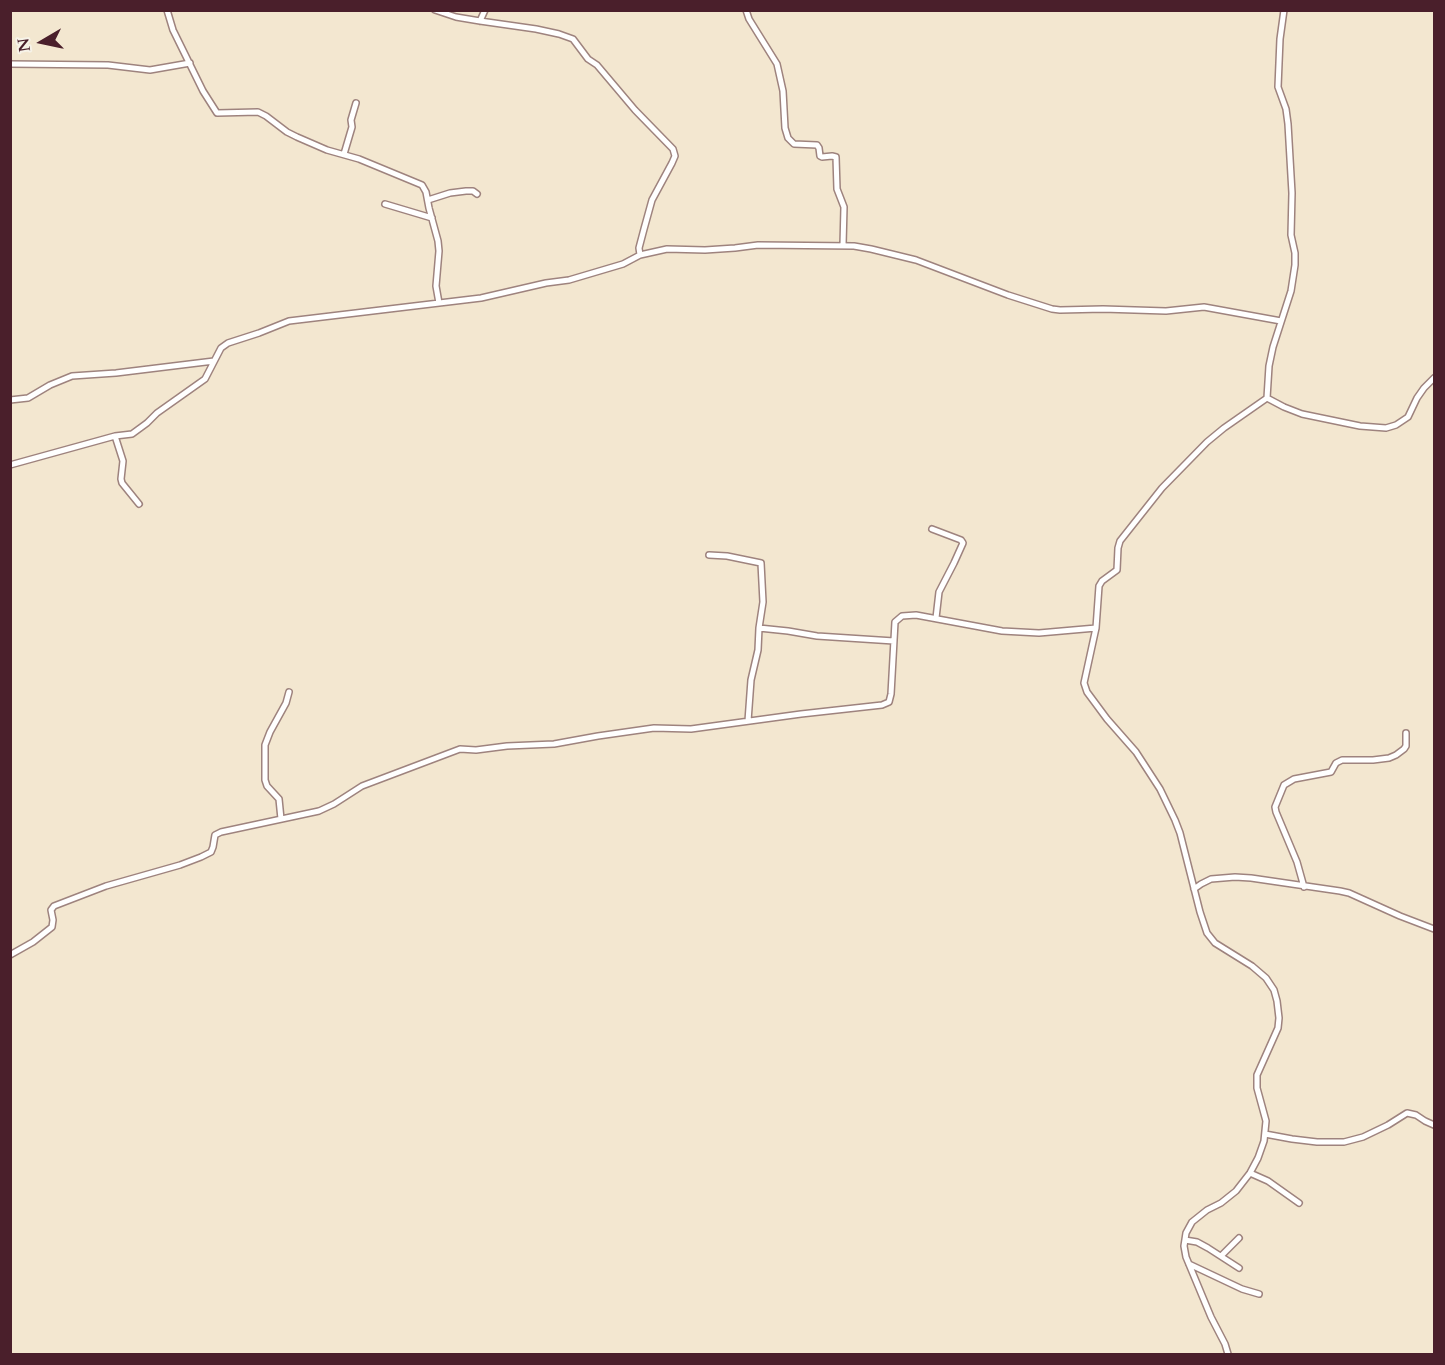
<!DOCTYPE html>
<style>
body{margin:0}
#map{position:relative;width:1445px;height:1365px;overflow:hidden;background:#f3e7d0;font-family:Cardo,serif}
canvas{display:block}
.frame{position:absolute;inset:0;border:12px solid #4a1f2b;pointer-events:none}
.north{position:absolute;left:12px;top:12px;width:60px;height:60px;-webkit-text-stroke:4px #f7f3e8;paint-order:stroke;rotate:261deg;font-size:16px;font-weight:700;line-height:24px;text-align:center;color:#4a1f2b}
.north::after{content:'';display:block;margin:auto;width:21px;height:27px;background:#4a1f2b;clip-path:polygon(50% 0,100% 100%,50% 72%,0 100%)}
</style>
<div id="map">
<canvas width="1445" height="1365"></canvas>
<div class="frame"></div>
<div class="north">N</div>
</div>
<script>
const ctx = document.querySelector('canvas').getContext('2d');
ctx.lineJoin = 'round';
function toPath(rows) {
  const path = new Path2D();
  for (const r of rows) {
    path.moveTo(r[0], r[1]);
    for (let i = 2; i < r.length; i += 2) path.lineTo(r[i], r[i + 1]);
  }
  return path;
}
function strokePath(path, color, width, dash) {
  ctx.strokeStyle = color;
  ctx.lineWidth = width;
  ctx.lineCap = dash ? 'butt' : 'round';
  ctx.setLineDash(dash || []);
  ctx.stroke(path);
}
const minor = toPath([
 [167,10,173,30,203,91,217,113,258,112,266,116,287,132,297,137,327,150,359,159,422,185,426,192,429,208,438,241,439,251,436,286,439,303],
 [435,10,456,17,480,21,536,29,559,34,573,39,588,59,597,65,635,110,673,149,675,156,672,163,652,200,644,229,639,248,640,255],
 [746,10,749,19,777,64,783,91,785,128,788,138,794,144,817,145,819,148,820,156,822,157,832,156,836,157,837,189,844,207,843,245],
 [480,21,485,10],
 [10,64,108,65,150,70,190,63],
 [344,154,352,127,351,120,356,103],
 [428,200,450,193,466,191,473,191,477,194],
 [385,204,432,218],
 [1267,398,1284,407,1302,414,1360,426,1386,428,1396,425,1408,417,1417,398,1424,388,1434,378],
 [10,400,28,398,50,385,72,376,116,373,214,361],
 [115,436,123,461,121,479,122,483,139,504],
 [10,465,115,436,132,434,147,423,157,413,205,379,221,348,228,343,259,333,289,321,481,298,546,283,569,280,623,264,640,255,667,249,705,250,735,248,758,245,854,246,871,249,916,260,1008,295,1052,309,1060,310,1103,309,1166,311,1204,307,1281,321],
 [932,529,961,540,963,543,954,563,939,592,936,618],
 [709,555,727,556,761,563,763,602,759,628,788,631,817,636,894,641],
 [748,721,751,680,758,650,759,628],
 [281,819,279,799,267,786,265,780,265,745,270,732,286,703,289,692],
 [1304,887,1297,862,1276,812,1275,807,1284,785,1294,779,1331,772,1336,763,1342,760,1373,760,1389,758,1396,755,1404,749,1406,746,1406,733],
 [1194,889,1201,884,1211,879,1235,877,1251,878,1340,891,1349,893,1400,916,1434,929],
 [10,955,33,942,52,927,53,920,51,910,54,906,106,886,180,865,201,857,211,852,213,847,215,835,221,832,319,811,334,804,362,786,460,749,476,750,507,746,554,744,598,736,654,728,691,729,801,714,882,705,889,702,891,694,895,622,902,616,916,615,1002,631,1039,633,1096,628],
 [1265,1134,1292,1139,1317,1142,1344,1142,1363,1137,1388,1125,1407,1113,1416,1115,1425,1121,1434,1125],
 [1250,1173,1268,1181,1299,1203],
 [1185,1240,1197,1242,1208,1248,1239,1268],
 [1221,1256,1239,1238],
 [1189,1264,1242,1289,1259,1294],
 [1228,1354,1225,1344,1211,1317,1186,1257,1184,1246,1186,1233,1192,1222,1207,1210,1221,1203,1236,1191,1250,1173,1258,1158,1264,1141,1266,1121,1257,1088,1257,1075,1278,1028,1279,1018,1277,1001,1274,990,1266,978,1252,966,1215,943,1207,933,1200,912,1180,833,1175,820,1160,789,1136,752,1107,719,1087,692,1084,683,1096,628,1099,586,1102,581,1117,570,1118,548,1120,541,1162,488,1207,442,1224,428,1267,398,1269,366,1273,347,1291,291,1295,265,1295,253,1291,235,1292,193,1288,124,1286,109,1278,87,1280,39,1284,10]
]);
strokePath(minor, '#9e837e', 8);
strokePath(minor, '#fff', 5);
</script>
